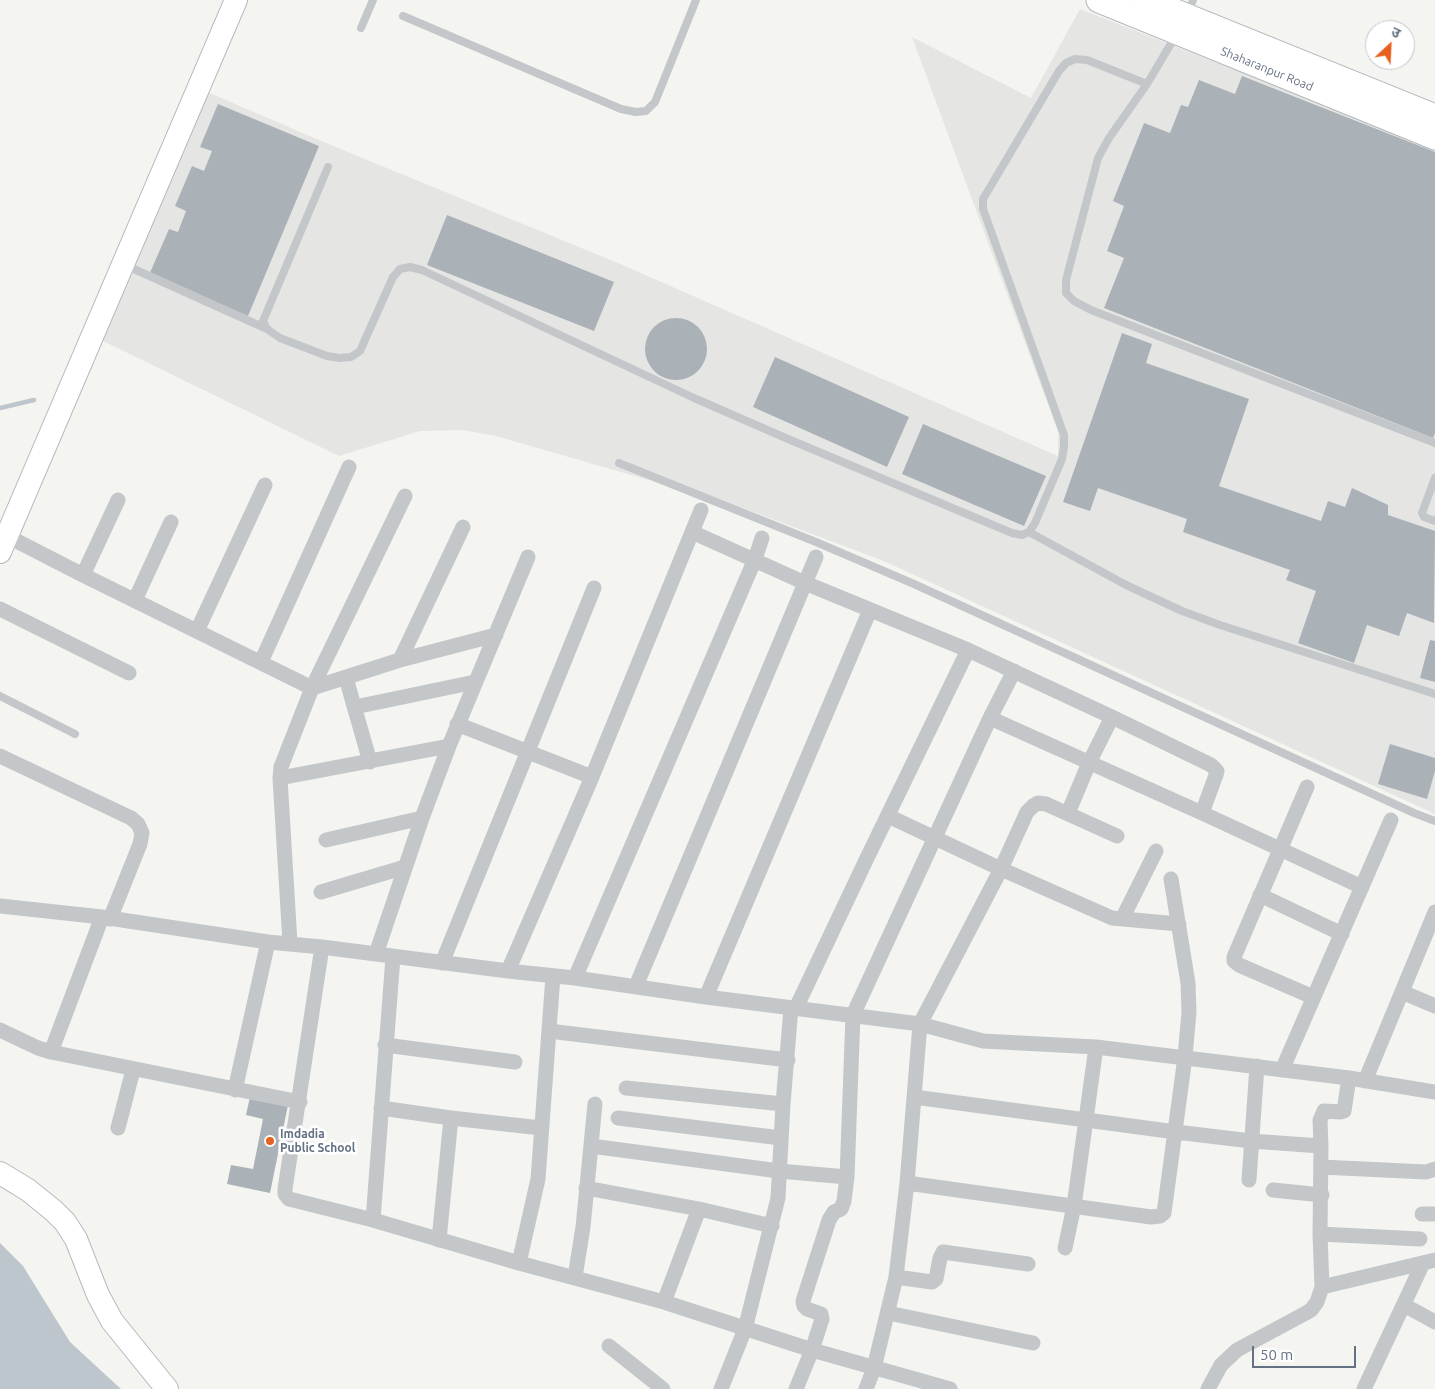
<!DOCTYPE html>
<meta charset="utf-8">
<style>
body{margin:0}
#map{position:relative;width:1435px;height:1389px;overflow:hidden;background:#f4f5f0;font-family:Ubuntu,"Noto Sans Devanagari",sans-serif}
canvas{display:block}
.north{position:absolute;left:1365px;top:20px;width:50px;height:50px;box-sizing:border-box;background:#fff;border:1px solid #c1c6cd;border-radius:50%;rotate:25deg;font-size:14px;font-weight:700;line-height:20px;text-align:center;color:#637182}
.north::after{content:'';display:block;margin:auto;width:18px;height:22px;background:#e6611f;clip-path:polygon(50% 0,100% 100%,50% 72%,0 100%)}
.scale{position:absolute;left:1252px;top:1346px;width:104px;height:22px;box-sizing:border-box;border:2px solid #637182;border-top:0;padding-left:6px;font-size:15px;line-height:18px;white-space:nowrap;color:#637182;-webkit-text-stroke:4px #fff;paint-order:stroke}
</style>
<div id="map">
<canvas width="1435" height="1389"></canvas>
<div class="north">उ</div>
<div class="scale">50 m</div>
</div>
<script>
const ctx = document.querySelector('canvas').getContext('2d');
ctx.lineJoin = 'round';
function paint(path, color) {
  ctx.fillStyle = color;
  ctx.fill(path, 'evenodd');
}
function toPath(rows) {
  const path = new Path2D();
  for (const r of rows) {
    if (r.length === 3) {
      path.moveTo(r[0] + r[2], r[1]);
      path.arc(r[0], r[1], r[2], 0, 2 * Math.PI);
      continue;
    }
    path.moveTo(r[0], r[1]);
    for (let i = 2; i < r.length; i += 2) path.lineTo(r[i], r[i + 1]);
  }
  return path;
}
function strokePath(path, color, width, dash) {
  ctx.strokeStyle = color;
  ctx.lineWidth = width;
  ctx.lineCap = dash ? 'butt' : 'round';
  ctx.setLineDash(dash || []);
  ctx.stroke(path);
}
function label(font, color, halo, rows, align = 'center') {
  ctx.font = font + ' Ubuntu,sans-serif';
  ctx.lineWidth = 5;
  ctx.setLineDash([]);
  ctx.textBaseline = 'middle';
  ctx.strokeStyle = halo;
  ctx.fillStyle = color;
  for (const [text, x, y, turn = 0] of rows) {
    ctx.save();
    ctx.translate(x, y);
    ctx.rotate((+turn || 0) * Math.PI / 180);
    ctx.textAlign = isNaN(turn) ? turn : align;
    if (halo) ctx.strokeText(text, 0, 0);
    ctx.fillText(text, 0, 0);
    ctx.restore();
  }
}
paint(toPath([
 [1080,9,1435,148,1435,814,886,562,703,493,645,479,496,436,462,430,420,431,339,456,101,340,205,91,326,143,618,263,1058,456,1058,432,912,37,1031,98]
]), '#e5e6e4');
paint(toPath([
 [0,1243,23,1266,70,1342,121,1389,0,1389]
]), '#bdc6cc');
strokePath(toPath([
 [0,408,34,400]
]), '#bdc6cc', 4.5);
paint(toPath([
 [1242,76,1435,152,1435,433,1433,438,1104,308,1124,258,1107,251,1124,206,1113,201,1144,123,1170,133,1181,105,1188,107,1199,80,1235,94],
 [218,104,319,146,248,316,149,275,169,229,178,232,186,211,175,206,192,166,204,171,212,151,200,147],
 [447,215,614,282,594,331,427,265],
 [676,349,31],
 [1122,333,1152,344,1146,363,1249,399,1219,486,1321,521,1328,501,1345,507,1352,488,1388,505,1388,515,1435,531,1434,623,1407,613,1399,636,1367,625,1354,663,1298,643,1316,591,1286,580,1290,570,1183,532,1187,519,1098,488,1090,511,1063,502],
 [775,357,909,417,887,467,753,407],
 [923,424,1046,476,1024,526,902,474],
 [1430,640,1435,641,1435,682,1420,678],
 [1390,744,1435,758,1435,771,1427,799,1378,784],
 [250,1097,288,1105,270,1193,227,1184,231,1165,253,1169,263,1119,246,1115]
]), '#aab1b7');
const secondary = toPath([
 [0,552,236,0],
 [0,1173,28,1190,54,1211,65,1222,76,1239,98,1295,112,1321,167,1389]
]);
const primary = toPath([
 [1099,0,1435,137],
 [1146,0,1435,117]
]);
strokePath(secondary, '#b6babe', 24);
strokePath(primary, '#b4b8bc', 27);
strokePath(toPath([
 [1188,14,1193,0],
 [403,16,621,109,636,112,646,111,655,102,696,0],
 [361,28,373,0],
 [1147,84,1109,138,1098,158,1066,280,1066,293,1074,301,1091,310,1435,443],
 [328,167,263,321,267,329,280,338,327,356,340,358,351,357,360,351,393,277,400,269,410,267,422,270,694,398,788,439,1012,533,1022,535,1029,532,1035,523,1062,459,1064,447,1064,435,983,209,983,199,1059,71,1066,63,1075,59,1087,60,1147,84,1176,35],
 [125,265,267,329],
 [619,463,816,542,914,584,1414,813,1435,821],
 [1435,478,1422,513,1424,517,1435,521],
 [1029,532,1126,585,1182,611,1220,625,1435,694],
 [0,696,75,734]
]), '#c4c7ca', 8);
strokePath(toPath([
 [692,532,805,583,968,650,1112,717,1211,765,1217,771,1216,775,1202,813],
 [7,536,83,575,312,688,400,660,496,635],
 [83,575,118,500],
 [135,600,171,522],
 [0,609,129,673],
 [197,631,265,485],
 [400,660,463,527],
 [261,662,349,467],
 [346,678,370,762],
 [355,707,475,682],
 [990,718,1202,813,1362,887],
 [457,724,592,777],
 [0,756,131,818,138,824,142,833,140,844,110,919],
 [280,778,449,746],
 [1307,787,1234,957,1234,961,1239,965,1313,997],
 [1068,813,1089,763,1112,717],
 [888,816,1001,869,1112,918,1179,924],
 [326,840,422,818],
 [321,892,405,867],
 [1260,895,1342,934],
 [0,906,102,917,268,942,322,947,508,971,575,978,706,997,920,1024,983,1041,1096,1047,1349,1078,1435,1092],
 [1122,919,1156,851],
 [290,943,280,778,281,767,312,688,405,496],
 [322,947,285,1189,285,1194,289,1199,373,1220,519,1263,664,1302,812,1350,950,1389],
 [376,954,422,818,449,746,528,557],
 [442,963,594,588],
 [508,971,592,777,701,510],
 [575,978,755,559,762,538],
 [636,986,816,557],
 [1402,992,1435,1006],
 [706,997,870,610],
 [796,1008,867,858,968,650],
 [0,1030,38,1048,51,1052,300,1102],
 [549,1031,788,1060],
 [385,1045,515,1062],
 [51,1052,102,917],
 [1282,1070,1391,820],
 [1365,1081,1435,912],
 [626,1088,783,1104],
 [235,1090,268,942],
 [914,1097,1176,1132,1251,1141,1321,1146],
 [381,1108,451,1118,541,1128],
 [618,1118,781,1138],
 [118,1128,133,1070],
 [591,1146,779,1171,847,1177],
 [1321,1167,1426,1172,1435,1169],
 [1249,1180,1257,1066],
 [907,1183,1151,1217,1160,1216,1164,1213,1185,1057,1189,1012,1188,983,1171,879],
 [586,1188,699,1209,772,1226],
 [1273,1190,1322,1195],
 [1422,1214,1435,1214],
 [373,1220,393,957],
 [1320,1234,1420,1239],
 [439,1240,451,1118],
 [1065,1248,1074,1206,1096,1047],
 [519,1263,538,1179,553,976],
 [575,1277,583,1227,595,1104],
 [896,1277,932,1282,936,1279,940,1258,943,1252,1028,1264],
 [1322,1287,1435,1260],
 [664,1302,699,1209],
 [1404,1305,1435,1322],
 [888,1313,1033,1343],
 [609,1346,663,1389],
 [721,1389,745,1329,778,1198,783,1104,791,1008],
 [796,1389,812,1350,822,1319,821,1314,807,1309,804,1306,803,1301,829,1220,834,1212,841,1209,844,1201,847,1177,853,1015,990,718,1014,671],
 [866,1389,874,1368,896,1277,907,1183,920,1024,1001,869,1027,812,1033,806,1038,803,1046,804,1117,836],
 [1208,1389,1221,1365,1237,1350,1306,1313,1311,1310,1317,1302,1322,1287,1320,1234,1321,1146,1320,1120,1324,1111,1341,1112,1344,1111,1349,1078],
 [1364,1389,1423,1263]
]), '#c4c7ca', 15);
strokePath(secondary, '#fff', 22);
strokePath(primary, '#fff', 25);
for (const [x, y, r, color] of [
 [270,1141,5,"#e6611f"]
]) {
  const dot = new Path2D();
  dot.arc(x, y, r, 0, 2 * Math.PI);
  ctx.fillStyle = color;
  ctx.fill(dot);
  strokePath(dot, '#fff', 2);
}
label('12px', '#637182', '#fff', [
 ["Shaharanpur Road",1267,69,22]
]);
label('bold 12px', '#637182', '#fff', [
 ["Imdadia",280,1134],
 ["Public School",280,1148]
], 'left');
</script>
